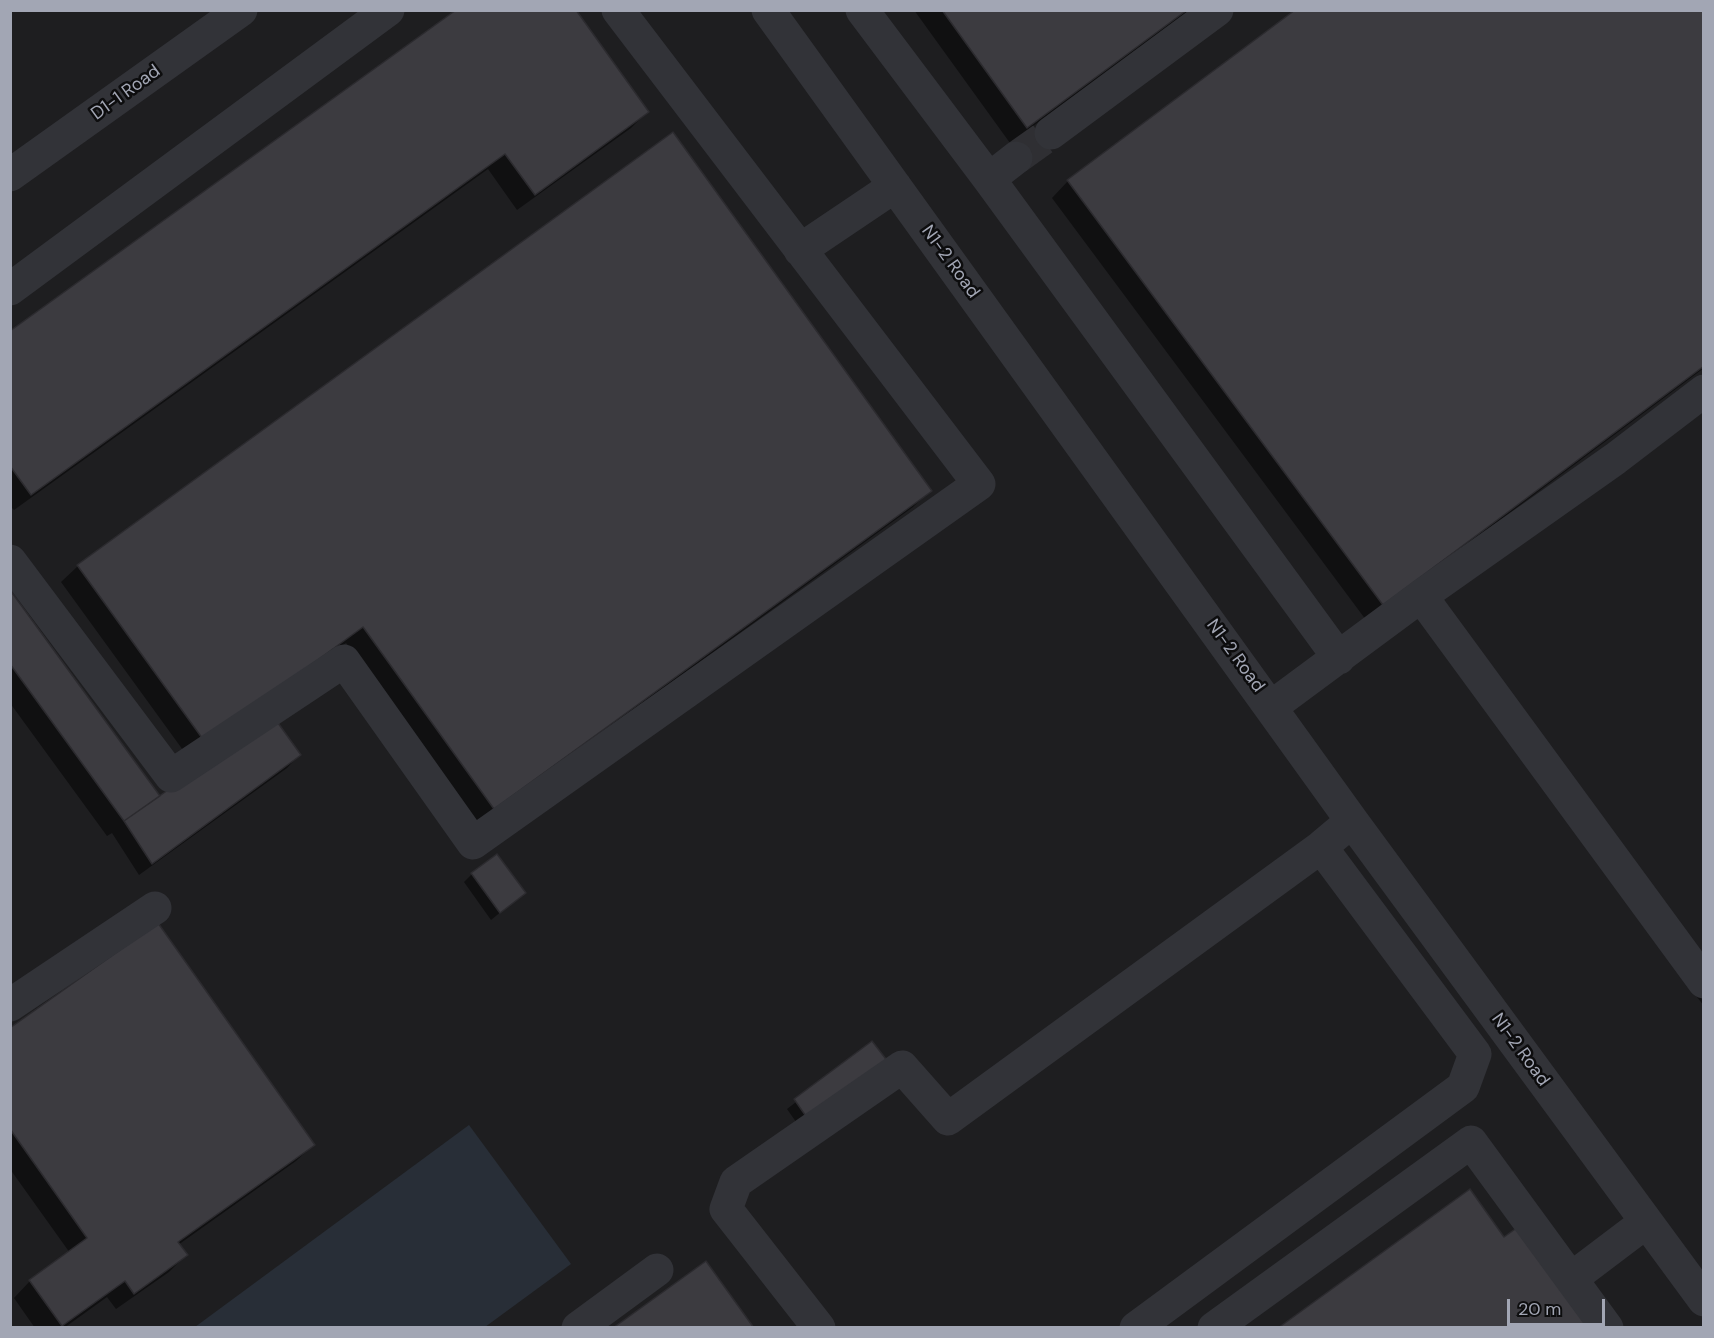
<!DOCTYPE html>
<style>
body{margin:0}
#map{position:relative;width:1714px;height:1338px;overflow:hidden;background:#121113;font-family:"DM Sans",sans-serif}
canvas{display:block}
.frame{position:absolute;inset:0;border:12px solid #a2a6b4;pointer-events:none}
.scale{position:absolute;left:1507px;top:1299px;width:98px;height:27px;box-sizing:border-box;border:3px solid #a2a6b4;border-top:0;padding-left:8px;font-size:18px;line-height:21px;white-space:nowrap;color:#a2a6b4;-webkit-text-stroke:4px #0d0d0e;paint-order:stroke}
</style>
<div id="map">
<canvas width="1714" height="1338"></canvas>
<div class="frame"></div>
<div class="scale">20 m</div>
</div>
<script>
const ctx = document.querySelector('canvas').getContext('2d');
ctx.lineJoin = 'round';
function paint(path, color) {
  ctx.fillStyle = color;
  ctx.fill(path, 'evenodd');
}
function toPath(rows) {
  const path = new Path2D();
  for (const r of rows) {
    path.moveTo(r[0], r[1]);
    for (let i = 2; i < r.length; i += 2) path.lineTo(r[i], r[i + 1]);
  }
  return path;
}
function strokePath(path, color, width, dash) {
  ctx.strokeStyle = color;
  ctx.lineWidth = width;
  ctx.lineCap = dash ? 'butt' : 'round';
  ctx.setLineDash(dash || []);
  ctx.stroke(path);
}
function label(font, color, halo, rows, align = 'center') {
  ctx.font = font + ' "DM Sans",sans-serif';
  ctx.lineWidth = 5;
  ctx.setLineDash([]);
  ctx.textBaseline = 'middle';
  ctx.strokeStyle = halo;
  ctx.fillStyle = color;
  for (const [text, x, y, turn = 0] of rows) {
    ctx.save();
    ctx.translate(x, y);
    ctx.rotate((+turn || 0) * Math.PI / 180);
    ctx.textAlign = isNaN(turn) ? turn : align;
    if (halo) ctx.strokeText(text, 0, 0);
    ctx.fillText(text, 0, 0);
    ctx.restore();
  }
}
paint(toPath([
 [11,11,1703,11,1703,1327,11,1327]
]), '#1e1e20');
paint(toPath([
 [469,1125,571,1264,485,1327,195,1327]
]), '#282e37');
paint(toPath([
 [458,10,647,112,631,128,517,210,488,169,14,510,10,506,10,333],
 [914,10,1191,10,1010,143],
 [1704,10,1704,368,1366,620,1052,198,1068,181],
 [930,490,913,507,477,824,346,643,188,757,61,582,78,566],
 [10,593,151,802,299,755,287,768,139,875,112,833,107,836,10,703],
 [472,874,524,893,491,920,464,882],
 [1704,967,1704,1006,1687,984],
 [10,1030,313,1145,296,1161,178,1245,186,1255,169,1272,116,1309,107,1297,64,1328,35,1328,14,1298,30,1281,70,1253,10,1169],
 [872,1043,801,1129,787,1109]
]), '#0007');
const building = toPath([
 [456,10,576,10,649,112,535,195,505,154,31,495,10,466,10,331,456,10],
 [942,10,1187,10,1027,128,942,10],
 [1295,10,1704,10,1704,366,1383,605,1067,180,1295,10],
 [673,132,932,491,494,809,363,627,205,742,77,565,673,132],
 [10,590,160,796,124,821,10,664,10,590],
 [273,716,301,755,152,864,124,821,273,716],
 [497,854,526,893,500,913,471,873,497,854],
 [158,923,315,1145,178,1242,188,1255,134,1294,125,1281,62,1326,29,1280,87,1238,10,1129,10,1028,158,923],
 [872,1041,889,1063,810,1122,794,1099,872,1041],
 [1470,1189,1504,1237,1535,1215,1615,1328,1278,1328,1470,1189],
 [706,1261,754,1328,613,1328,706,1261]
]);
paint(building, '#3c3b40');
strokePath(building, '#2c2b2f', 1.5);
strokePath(toPath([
 [1016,158,1051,133]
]), '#2f2f33', 33, [33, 16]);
strokePath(toPath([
 [768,10,1352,821,1704,1300],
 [862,10,989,179,1339,658],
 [1051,133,1217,10],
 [10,175,241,10],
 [989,179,1016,158],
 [800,250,895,186],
 [10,289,388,10],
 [10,561,171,776,344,661,473,843,979,484,618,10],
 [1421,596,1704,982],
 [1271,707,1421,596,1615,459,1704,391],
 [10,1005,155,908],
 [1572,1278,1646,1222],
 [578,1328,657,1270],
 [819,1328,726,1209,736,1182,902,1067,948,1119,1321,847,1352,821],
 [1136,1328,1463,1087,1475,1054,1321,847],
 [1214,1328,1471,1142,1607,1328]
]), '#323338', 33);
label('18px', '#a2a6b4', '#0d0d0e', [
 ["D1-1 Road",126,93,-36],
 ["N1-2 Road",950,262,54],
 ["N1-2 Road",1235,656,54],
 ["N1-2 Road",1520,1050,54]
]);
</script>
